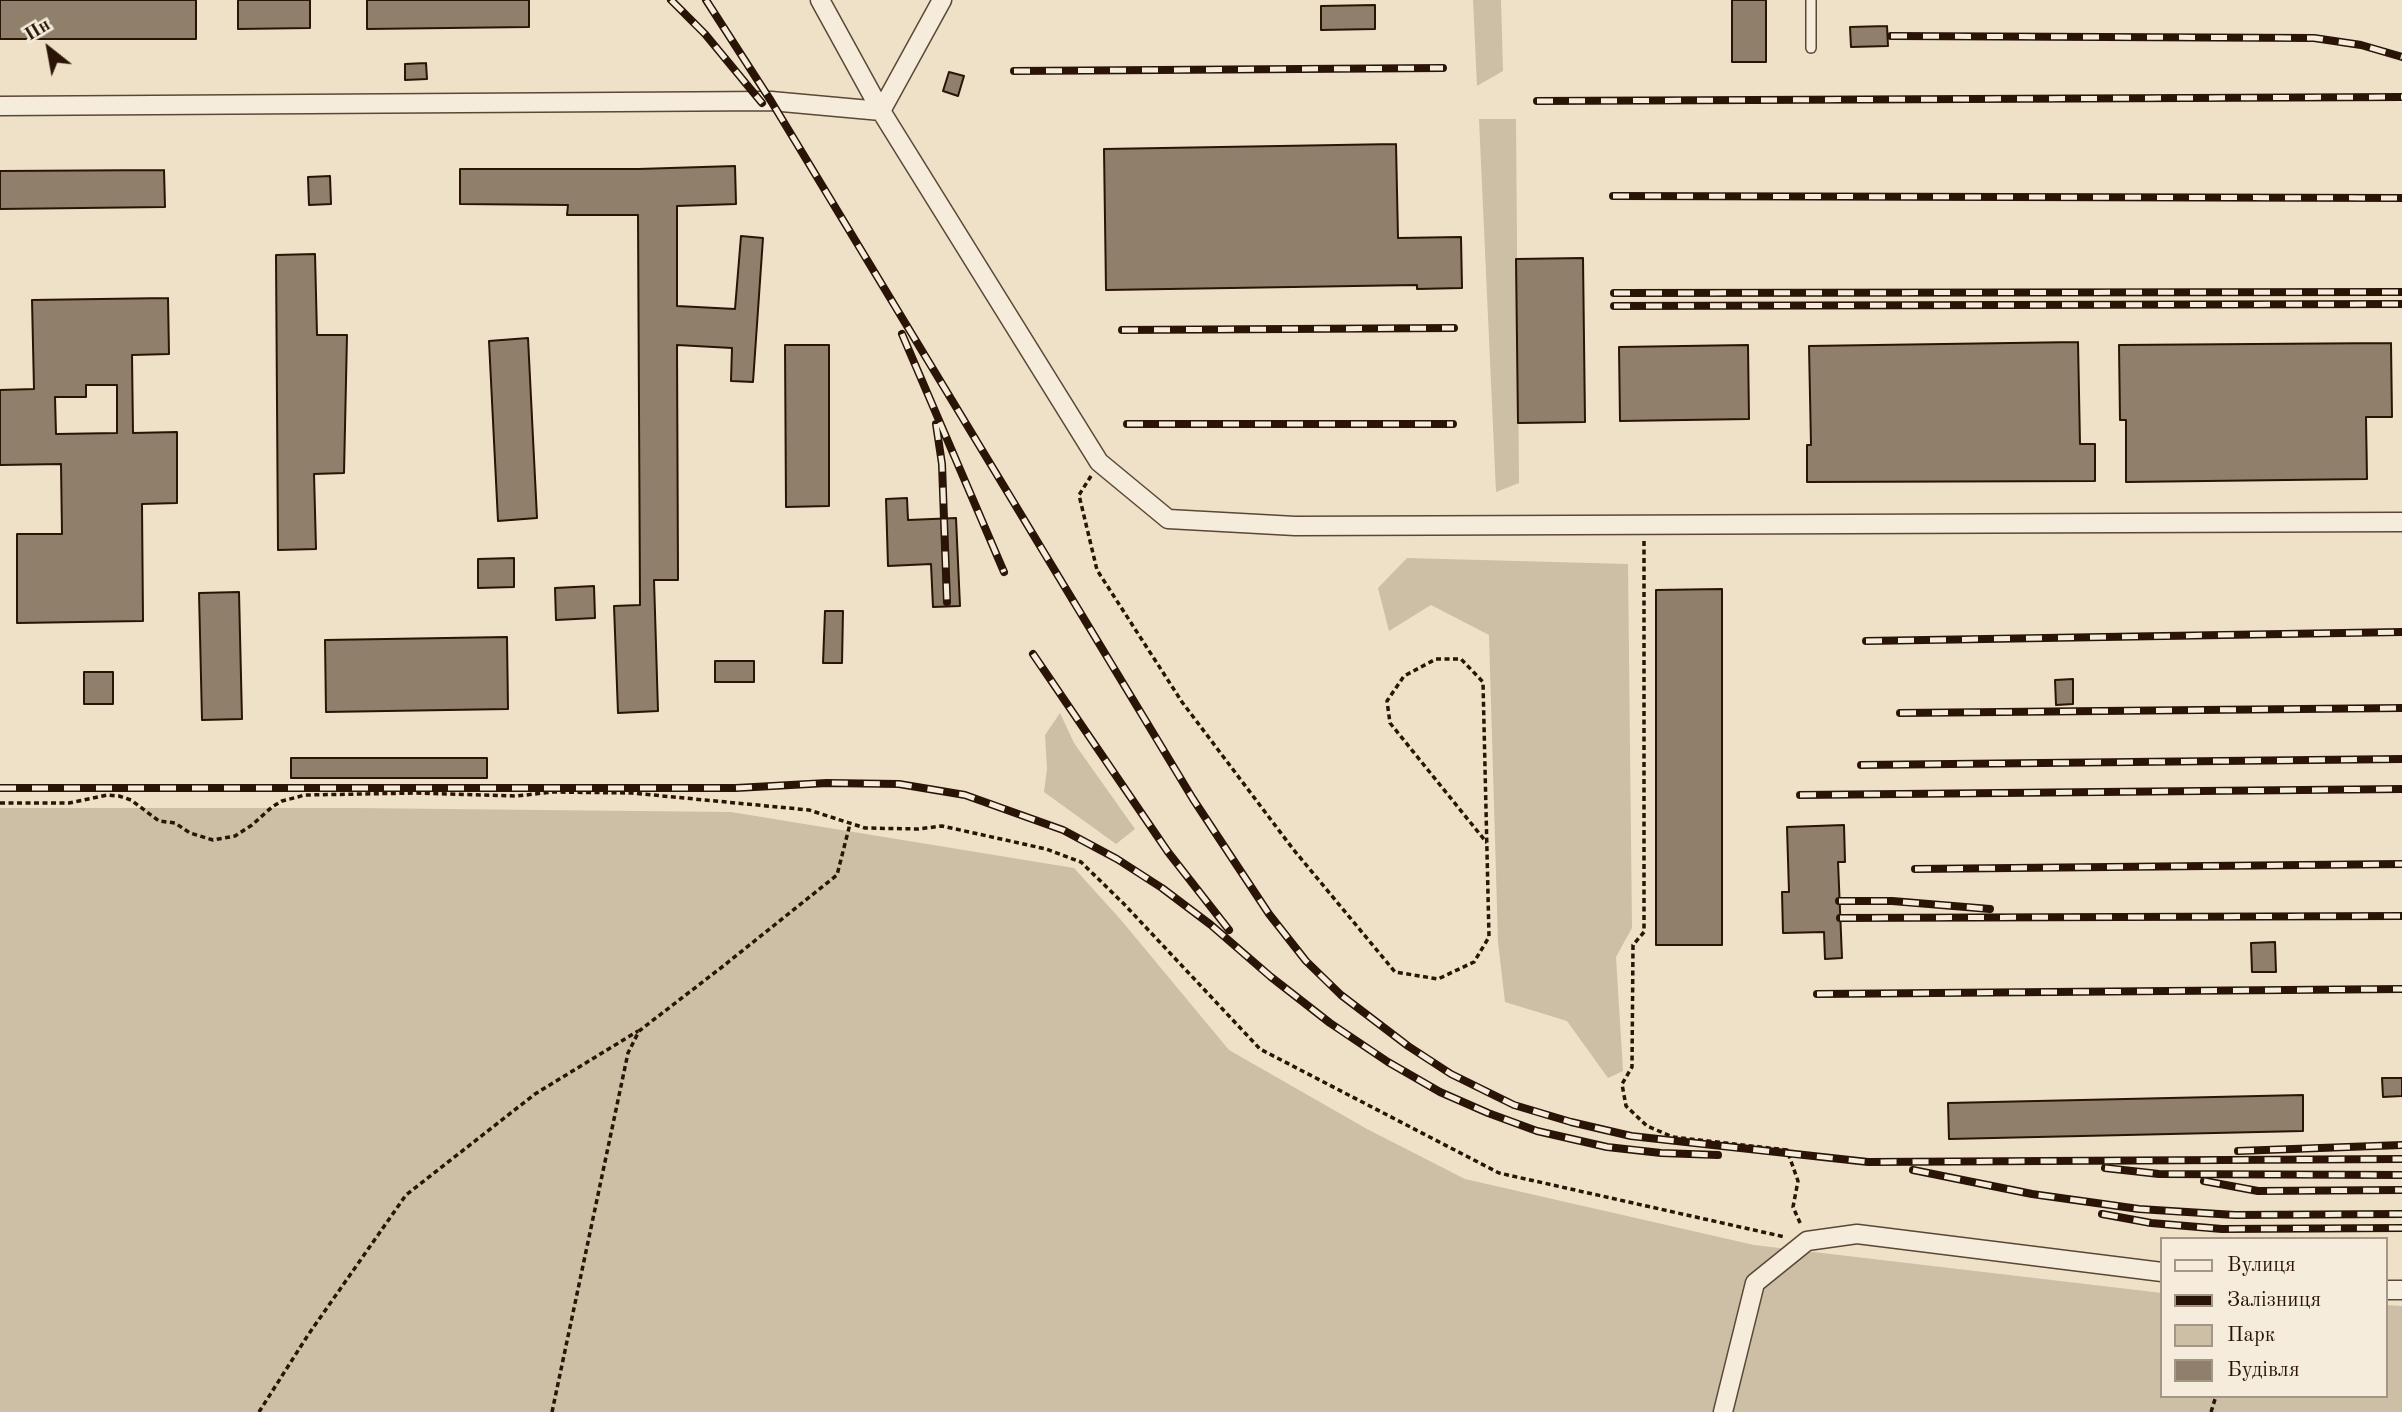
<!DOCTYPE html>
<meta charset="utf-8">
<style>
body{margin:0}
#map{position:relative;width:2402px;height:1412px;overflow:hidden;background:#efe1c7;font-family:"Old Standard TT",serif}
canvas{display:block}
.legend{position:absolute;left:2160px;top:1237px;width:228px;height:161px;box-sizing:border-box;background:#f5ecdb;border:2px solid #a39686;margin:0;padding:9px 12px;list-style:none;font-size:21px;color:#291406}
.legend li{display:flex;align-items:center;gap:14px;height:35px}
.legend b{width:35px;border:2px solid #a39686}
.north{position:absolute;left:14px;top:14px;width:70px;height:70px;-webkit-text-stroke:5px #f5ecdb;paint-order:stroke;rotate:329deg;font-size:19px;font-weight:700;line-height:28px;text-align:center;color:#291406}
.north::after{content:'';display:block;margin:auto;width:24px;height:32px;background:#291406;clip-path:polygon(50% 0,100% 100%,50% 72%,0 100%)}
</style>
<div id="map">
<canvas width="2402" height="1412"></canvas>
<ul class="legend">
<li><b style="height:9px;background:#f5ecdb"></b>Вулиця</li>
<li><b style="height:9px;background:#291406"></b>Залізниця</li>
<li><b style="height:19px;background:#cdbea6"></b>Парк</li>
<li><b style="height:19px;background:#907f6a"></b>Будівля</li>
</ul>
<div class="north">Пн</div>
</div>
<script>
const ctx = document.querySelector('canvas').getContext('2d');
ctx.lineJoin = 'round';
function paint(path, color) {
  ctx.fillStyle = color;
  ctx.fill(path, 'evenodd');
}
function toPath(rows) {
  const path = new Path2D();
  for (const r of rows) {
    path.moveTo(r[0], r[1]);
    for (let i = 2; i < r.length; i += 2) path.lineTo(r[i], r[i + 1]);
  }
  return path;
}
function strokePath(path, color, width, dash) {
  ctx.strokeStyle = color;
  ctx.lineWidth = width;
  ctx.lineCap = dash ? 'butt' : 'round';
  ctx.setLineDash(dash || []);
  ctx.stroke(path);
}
paint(toPath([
 [1473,0,1501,0,1503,71,1477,86],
 [1479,119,1516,119,1519,483,1496,492],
 [1407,558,1628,564,1632,928,1616,957,1623,1071,1608,1078,1567,1021,1505,1002,1498,942,1489,635,1431,605,1389,631,1378,588],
 [1060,713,1074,743,1135,829,1116,844,1044,792,1047,769,1045,735],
 [0,808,355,808,731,812,1074,868,1121,920,1229,1050,1367,1129,1465,1179,1754,1245,2162,1293,2162,1396,2386,1396,2386,1305,2402,1306,2402,1412,0,1412]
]), '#cdbea6');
const building = toPath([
 [0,0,196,0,196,39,0,39,0,0],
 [238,0,310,0,310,28,238,29,238,0],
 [367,0,529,0,529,27,367,29,367,0],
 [1732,0,1766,0,1766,62,1732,62,1732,0],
 [1375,5,1375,29,1321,30,1321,6,1375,5],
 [1887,26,1888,46,1851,47,1850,27,1887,26],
 [426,63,427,79,405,80,405,64,426,63],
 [949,72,964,76,958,96,943,91,949,72],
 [1396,144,1398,238,1461,237,1462,288,1417,289,1417,285,1106,290,1104,149,1396,144],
 [735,166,736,204,677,206,677,306,735,309,741,236,763,238,753,382,731,381,732,348,677,345,678,580,654,580,658,711,618,713,614,606,640,605,638,215,567,215,568,205,460,204,460,169,638,169,735,166],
 [164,170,165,207,0,209,0,171,164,170],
 [330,176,331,204,309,205,308,177,330,176],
 [315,254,317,335,347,335,344,473,314,474,316,549,278,550,276,255,315,254],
 [1583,258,1585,422,1518,423,1516,259,1583,258],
 [168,298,169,354,132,355,133,433,177,432,177,503,142,504,143,621,17,623,17,534,62,534,61,464,0,465,0,390,34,389,32,300,168,298],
 [86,385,117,385,117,433,56,434,55,397,86,397,86,385],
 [528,338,537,518,498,521,489,341,528,338],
 [2078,342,2080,444,2095,444,2095,481,1807,482,1807,445,1811,445,1809,346,2078,342],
 [2391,343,2392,417,2366,417,2367,479,2126,482,2126,420,2120,420,2119,345,2391,343],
 [785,345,829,345,829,506,786,507,785,345],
 [1748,345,1749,419,1620,421,1619,347,1748,345],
 [907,498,908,520,956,518,960,606,933,607,931,564,888,566,886,499,907,498],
 [514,558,514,587,478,588,478,559,514,558],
 [594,586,595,618,556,620,555,588,594,586],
 [1722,589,1722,945,1656,945,1656,590,1722,589],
 [239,592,242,719,202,720,199,593,239,592],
 [825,611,843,611,842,663,823,663,825,611],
 [507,637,508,709,326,712,325,640,507,637],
 [715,661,754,661,754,682,715,682,715,661],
 [84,672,113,672,113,704,84,704,84,672],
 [2073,679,2073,704,2056,705,2055,680,2073,679],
 [291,758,487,758,487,778,291,778,291,758],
 [1844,825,1845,862,1838,862,1842,958,1825,959,1824,932,1783,933,1782,892,1789,892,1787,827,1844,825],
 [2275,942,2276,972,2252,972,2251,943,2275,942],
 [2382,1078,2402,1078,2402,1096,2383,1097,2382,1078],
 [2303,1095,2303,1131,1949,1139,1948,1103,2303,1095]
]);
paint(building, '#907f6a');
strokePath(building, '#291406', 2);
const service = toPath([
 [1811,48,1811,0]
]);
const minor = toPath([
 [820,0,881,111],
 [0,106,771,101,881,111,1099,462,1168,519,1295,526,2402,522],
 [881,111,942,0],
 [2386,1290,2402,1290],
 [1723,1412,1755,1283,1807,1241,1857,1234,2162,1272]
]);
strokePath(service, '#5a4736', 12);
strokePath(minor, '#5a4736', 21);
strokePath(toPath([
 [1091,476,1079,495,1097,570,1182,702,1293,849,1395,972,1438,979,1474,962,1489,937,1483,682,1461,659,1436,659,1404,676,1387,701,1390,723,1487,843],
 [1644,541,1644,932,1633,945,1632,1067,1622,1084,1626,1106,1647,1126,1673,1137,1787,1150,1798,1181,1793,1207,1801,1225],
 [0,803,69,803,107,795,119,796,131,800,159,821,175,823,190,833,213,840,235,836,252,825,272,807,282,801,305,795,417,793,517,796,552,792,632,793,809,810,865,828,918,829,942,826,1046,849,1081,862,1124,904,1260,1049,1499,1173,1785,1237],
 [259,1412,308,1335,406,1195,535,1094,638,1031],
 [552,1412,628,1053,639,1031,722,967,837,875,850,824],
 [2211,1412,2216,1396]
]), '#291406', 3.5, [5, 3.5]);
strokePath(service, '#f5ecdb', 9);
strokePath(minor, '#f5ecdb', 18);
const rail = toPath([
 [671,0,705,34,762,103],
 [706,0,771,101,1193,799,1269,914,1306,961,1341,995,1408,1046,1451,1074,1514,1105,1571,1122,1631,1136,1868,1162,2402,1159],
 [1891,36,2314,38,2361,45,2402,57],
 [1014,71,1443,68],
 [1537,101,2402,97],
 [1613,196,2402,198],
 [1614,293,2402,292],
 [1614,306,2402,304],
 [1122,330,1454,328],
 [902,334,1004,572],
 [936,424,942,464,947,602],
 [1127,424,1453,424],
 [1866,641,2402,632],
 [1033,654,1168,852,1229,930],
 [1900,713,2402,708],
 [1861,765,2402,759],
 [0,788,736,788,827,783,899,784,965,795,1063,830,1117,859,1162,888,1211,925,1271,977,1330,1023,1388,1062,1440,1092,1488,1113,1537,1131,1607,1147,1661,1153,1718,1155],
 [1800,795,2402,789],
 [1915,869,2402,864],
 [1839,901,1892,901,1990,909],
 [1840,918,2402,916],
 [1817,994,2402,989],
 [2238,1151,2402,1145],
 [2105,1168,2159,1174,2402,1175],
 [1913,1170,2032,1194,2139,1209,2235,1215,2402,1214],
 [2204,1181,2258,1191,2402,1190],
 [2102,1214,2151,1223,2222,1229,2402,1228]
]);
strokePath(rail, '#291406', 8);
strokePath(rail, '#f5ecdb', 5, [16]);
</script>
